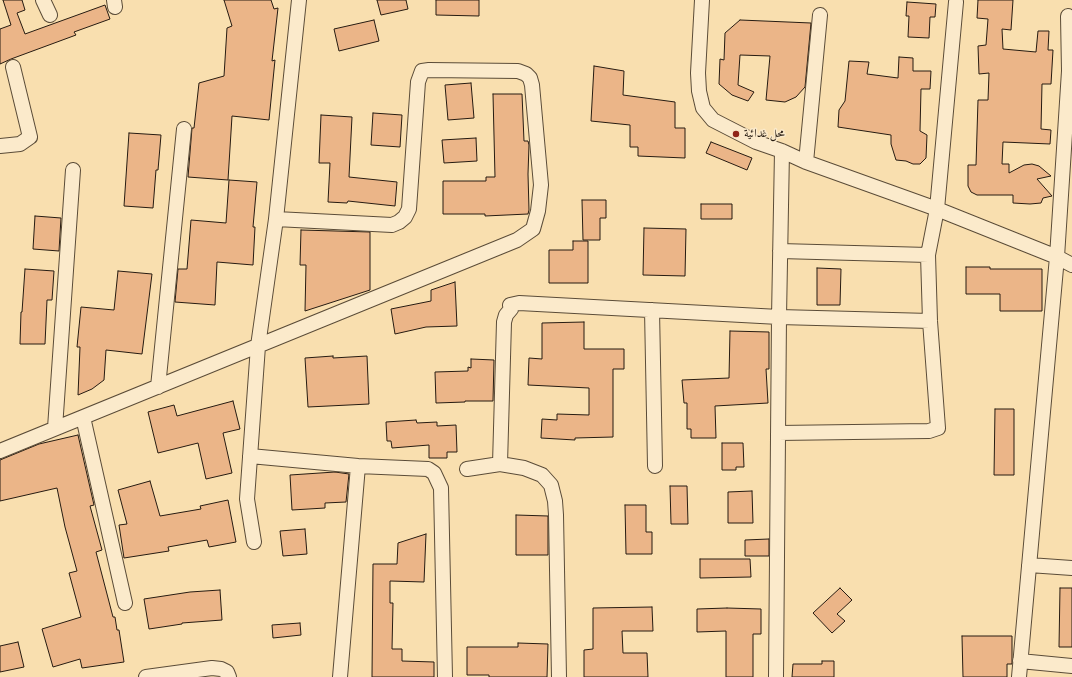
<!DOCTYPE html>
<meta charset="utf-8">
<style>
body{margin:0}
canvas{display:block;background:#f9dfaf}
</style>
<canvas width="1072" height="677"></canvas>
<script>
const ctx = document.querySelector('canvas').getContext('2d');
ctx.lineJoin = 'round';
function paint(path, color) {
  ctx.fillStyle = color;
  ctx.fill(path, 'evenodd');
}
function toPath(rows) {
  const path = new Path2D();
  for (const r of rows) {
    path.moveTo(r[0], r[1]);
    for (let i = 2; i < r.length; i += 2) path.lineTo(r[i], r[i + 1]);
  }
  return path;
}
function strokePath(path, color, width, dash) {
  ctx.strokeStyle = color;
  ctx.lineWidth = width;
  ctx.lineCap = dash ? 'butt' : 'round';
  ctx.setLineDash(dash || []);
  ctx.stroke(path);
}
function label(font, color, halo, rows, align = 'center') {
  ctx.font = font + ' "Gentium Book Plus",Amiri,serif';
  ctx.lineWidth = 3;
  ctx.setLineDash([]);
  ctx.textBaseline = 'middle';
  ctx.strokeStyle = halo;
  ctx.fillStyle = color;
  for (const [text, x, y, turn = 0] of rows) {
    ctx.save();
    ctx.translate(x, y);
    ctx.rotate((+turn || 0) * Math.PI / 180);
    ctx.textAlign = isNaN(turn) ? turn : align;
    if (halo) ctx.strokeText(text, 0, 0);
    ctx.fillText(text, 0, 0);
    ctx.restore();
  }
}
const building = toPath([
 [3,0,22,0,25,10,17,13,25,34,105,5,110,19,74,32,76,35,11,59,0,64,0,29,11,25,3,0],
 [224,0,271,0,274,9,278,8,272,61,275,60,269,120,232,116,228,180,188,177,192,128,194,128,199,83,224,76,227,28,232,26,224,0],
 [377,0,406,0,408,9,381,15,377,0],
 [436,0,479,0,479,16,436,15,436,0],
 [978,0,1013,0,1011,30,1002,29,1003,49,1036,52,1038,31,1049,31,1048,50,1053,50,1051,84,1042,84,1041,129,1051,130,1050,144,1003,142,1002,164,1009,164,1009,173,1024,165,1032,164,1039,166,1051,176,1037,179,1052,196,1043,198,1041,203,1030,204,1013,203,1013,195,977,195,971,192,968,186,968,165,976,165,978,100,988,100,989,73,979,74,978,46,986,45,988,19,977,18,978,0],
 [907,2,936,4,935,17,930,17,929,38,908,37,909,16,906,16,907,2],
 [374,20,379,41,339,51,334,29,374,20],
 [740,20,811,23,805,87,796,97,785,102,766,100,770,56,740,55,738,85,754,92,748,101,732,95,719,84,720,59,724,60,725,33,740,20],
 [899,57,913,58,913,71,931,71,930,89,921,89,920,131,927,135,926,158,920,164,913,164,906,161,896,160,891,144,891,135,838,127,839,110,845,101,849,61,869,62,867,74,898,78,899,57],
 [594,66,624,71,623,95,675,102,675,128,685,128,685,158,638,156,638,147,630,147,630,125,591,121,594,66],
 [471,83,474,118,448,120,445,85,471,83],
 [493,94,522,94,524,141,528,141,529,145,528,174,529,210,528,214,485,216,485,214,443,214,443,181,486,181,486,177,495,177,493,94],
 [373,113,402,115,400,147,371,145,373,113],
 [321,115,352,117,349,177,397,182,395,206,348,201,347,203,328,202,330,163,319,163,321,115],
 [129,133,161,135,158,170,156,170,153,208,124,206,129,133],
 [476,138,477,161,444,163,442,140,476,138],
 [711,142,752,158,747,170,706,153,711,142],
 [229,180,257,182,253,227,255,227,253,265,217,262,215,305,175,302,178,269,187,269,191,220,226,223,229,180],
 [582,200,606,200,606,218,600,218,600,240,583,240,582,200],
 [701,204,732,204,732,219,701,219,701,204],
 [35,216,61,218,59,251,33,249,35,216],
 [644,228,686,229,685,276,643,275,644,228],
 [301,230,370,232,370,290,305,311,306,265,300,265,301,230],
 [573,241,588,241,588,283,549,283,549,250,573,250,573,241],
 [966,267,990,267,990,269,1042,269,1042,311,1000,311,1000,294,966,294,966,267],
 [817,268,841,269,840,305,817,305,817,268],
 [25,269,54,271,52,300,47,300,45,344,20,344,21,312,22,312,25,269],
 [118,271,152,274,142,354,106,350,104,380,92,389,78,395,80,347,77,347,81,307,114,310,118,271],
 [455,282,457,326,426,327,395,334,391,309,431,301,431,290,455,282],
 [584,322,584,349,624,349,624,369,613,369,613,437,575,438,575,440,541,438,542,419,557,420,557,414,589,415,589,388,528,385,529,358,542,359,542,323,584,322],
 [730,331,769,332,769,369,766,369,768,403,715,406,716,438,691,438,691,429,687,429,687,403,684,403,682,380,729,378,730,331],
 [333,356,333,358,367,356,369,404,308,407,305,358,333,356],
 [471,359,494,360,493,401,465,401,465,402,436,403,435,372,468,371,468,367,471,368,471,359],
 [233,401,240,429,223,433,232,473,206,479,198,443,158,453,148,412,174,405,177,416,233,401],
 [995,409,1014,409,1014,475,994,475,995,409],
 [416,420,417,423,437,422,437,426,456,425,457,452,447,452,447,458,429,458,429,445,392,448,391,441,387,441,386,422,416,420],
 [78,435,94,505,90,506,102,550,96,552,113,617,115,617,117,630,119,630,124,662,82,668,80,659,53,667,42,629,81,617,69,573,77,571,65,527,57,488,0,501,0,460,39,444,78,435],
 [722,443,743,443,744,467,736,467,736,470,722,470,722,443],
 [335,472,349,474,346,502,325,503,325,508,292,510,290,475,335,472],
 [150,481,160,516,201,509,200,506,228,500,236,542,209,547,207,540,168,547,169,551,124,558,119,525,127,524,118,490,150,481],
 [670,486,687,486,688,524,671,524,670,486],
 [752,491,753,523,728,523,728,492,752,491],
 [625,505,646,505,646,532,652,532,652,554,626,554,625,505],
 [516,515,548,516,548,555,516,555,516,515],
 [305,529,307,554,283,556,280,531,305,529],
 [426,534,424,582,390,581,390,603,393,603,392,649,402,649,402,661,434,662,434,677,372,677,373,564,397,564,398,543,426,534],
 [769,539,769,556,745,556,745,540,769,539],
 [700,559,750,559,751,577,700,578,700,559],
 [840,588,852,600,837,614,845,621,832,633,813,613,840,588],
 [1060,588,1072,588,1072,647,1059,647,1060,588],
 [220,590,222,620,182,623,182,624,149,629,144,599,190,592,220,590],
 [652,607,653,631,622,631,623,653,647,653,648,677,584,677,584,650,593,649,593,608,652,607],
 [727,608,761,609,761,634,753,634,753,677,726,677,726,631,697,632,697,609,727,608],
 [300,623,301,635,273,638,272,625,300,623],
 [962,636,1012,636,1012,664,1007,664,1007,677,963,677,962,636],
 [18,642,24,667,0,672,0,646,18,642],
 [518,643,548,644,547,677,489,677,489,675,467,675,467,647,518,647,518,643],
 [822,661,834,661,834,677,792,677,793,664,822,664,822,661]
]);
paint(building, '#ebb588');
strokePath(building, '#261b11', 1);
const minor = toPath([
 [43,0,50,15],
 [114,0,115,7],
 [702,0,698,73,699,91,703,108,713,120,756,142,782,151,806,162,937,209,1057,257,1072,265],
 [0,146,20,144,30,137,13,67],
 [806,162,820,15],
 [780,251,928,255],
 [652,310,655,466],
 [158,387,184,129],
 [83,417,125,603],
 [55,428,73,170],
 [778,433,929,431,938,428,930,321,928,255,937,209,956,2],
 [0,451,517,240,533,229,538,211,541,185,532,85,530,78,526,74,518,71,429,70,422,71,418,82,409,209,405,217,399,222,392,225,276,219],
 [250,456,358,466,428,469,434,473,441,488,445,677],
 [500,464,504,322,506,315,511,309,510,305,519,303,779,317,930,321],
 [467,469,500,464,524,468,542,475,551,485,555,501,556,515,559,677],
 [254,542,247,499,258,346,276,219,299,0],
 [1029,565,1072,568],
 [1020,661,1072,666],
 [146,677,212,668,221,669,227,672,229,677],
 [340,677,358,466],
 [776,677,779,317,782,151],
 [1019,677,1057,257,1069,71,1068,16]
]);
strokePath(minor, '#5b4c38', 16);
strokePath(minor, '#fbeacb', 14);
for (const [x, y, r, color] of [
 [736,134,4,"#8f2418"]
]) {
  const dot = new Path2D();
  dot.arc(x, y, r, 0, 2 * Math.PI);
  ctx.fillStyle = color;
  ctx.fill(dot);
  strokePath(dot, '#fbeacb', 1.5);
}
label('12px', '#261b11', '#fbeacb', [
 ["محل غدائية",744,134]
], 'left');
</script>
